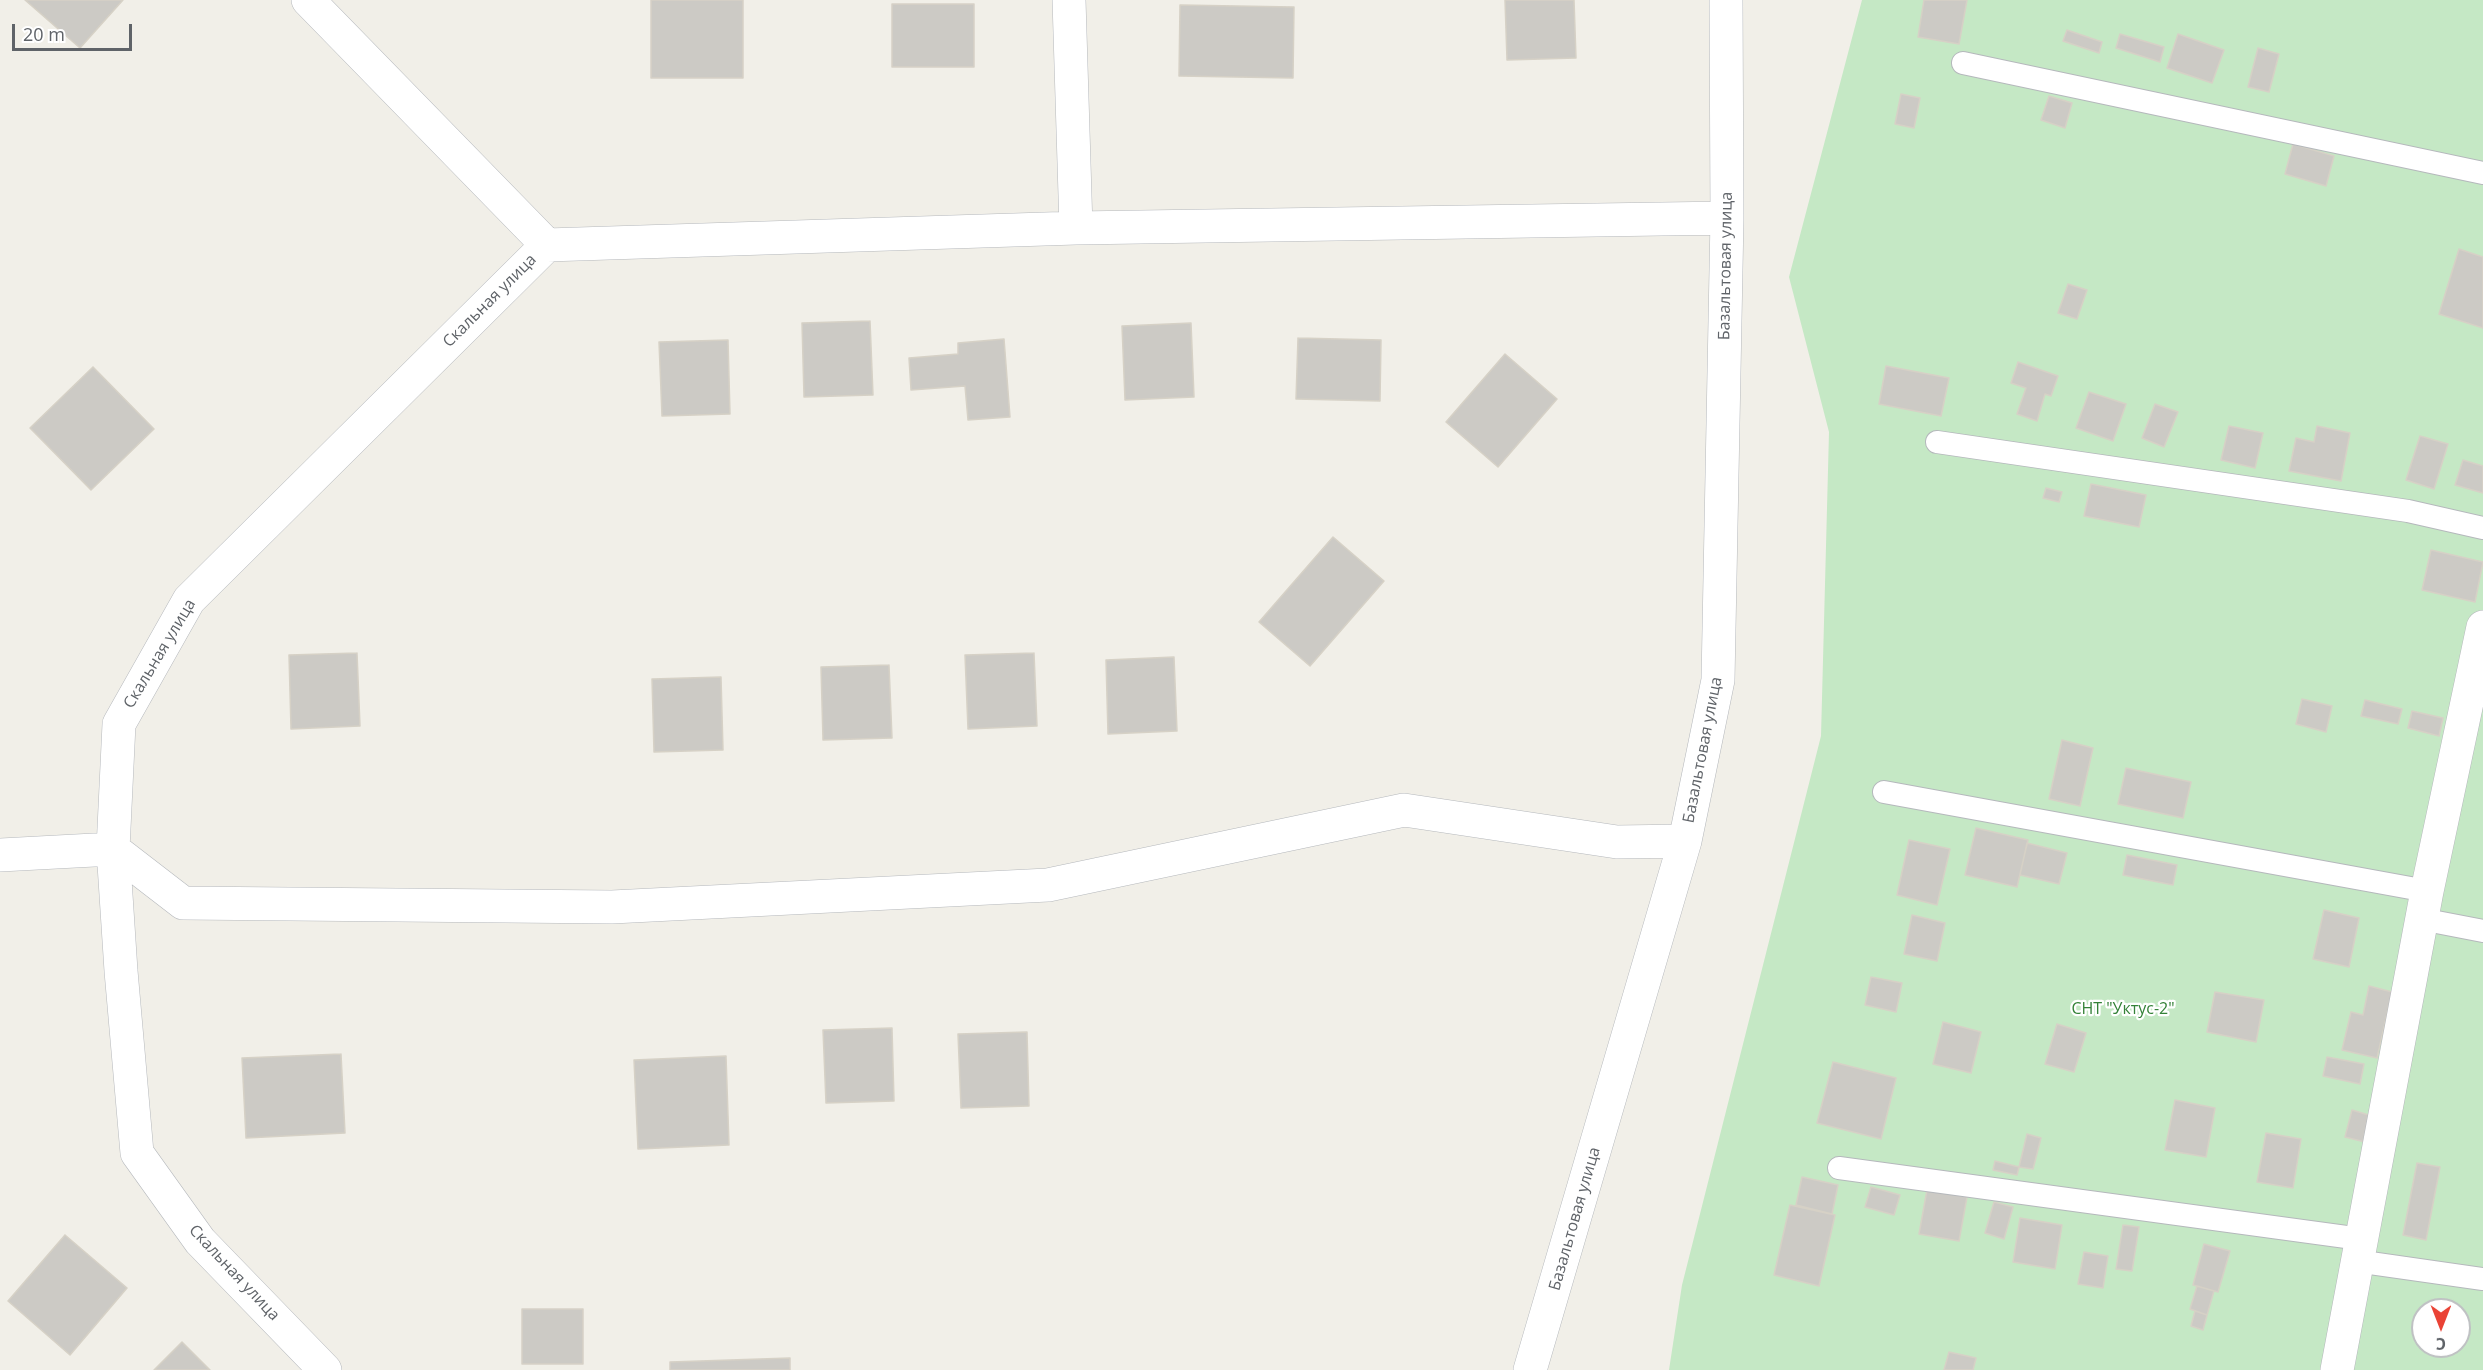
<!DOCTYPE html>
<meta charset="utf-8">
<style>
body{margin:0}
#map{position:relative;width:2483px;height:1370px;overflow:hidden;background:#f1efe8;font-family:"Open Sans",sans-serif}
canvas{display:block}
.north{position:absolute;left:2411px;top:1298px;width:60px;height:60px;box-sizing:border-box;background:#fff;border:2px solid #bfc1c3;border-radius:50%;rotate:180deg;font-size:16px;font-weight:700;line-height:24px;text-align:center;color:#5f6368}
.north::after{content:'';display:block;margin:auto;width:21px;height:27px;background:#ea4335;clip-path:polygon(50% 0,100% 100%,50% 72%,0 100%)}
.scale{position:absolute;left:12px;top:24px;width:120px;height:27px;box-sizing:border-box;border:3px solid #5f6368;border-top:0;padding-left:8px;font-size:18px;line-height:21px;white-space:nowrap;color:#5f6368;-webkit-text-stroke:4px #fff;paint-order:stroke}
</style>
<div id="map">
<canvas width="2483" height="1370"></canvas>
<div class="north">С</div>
<div class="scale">20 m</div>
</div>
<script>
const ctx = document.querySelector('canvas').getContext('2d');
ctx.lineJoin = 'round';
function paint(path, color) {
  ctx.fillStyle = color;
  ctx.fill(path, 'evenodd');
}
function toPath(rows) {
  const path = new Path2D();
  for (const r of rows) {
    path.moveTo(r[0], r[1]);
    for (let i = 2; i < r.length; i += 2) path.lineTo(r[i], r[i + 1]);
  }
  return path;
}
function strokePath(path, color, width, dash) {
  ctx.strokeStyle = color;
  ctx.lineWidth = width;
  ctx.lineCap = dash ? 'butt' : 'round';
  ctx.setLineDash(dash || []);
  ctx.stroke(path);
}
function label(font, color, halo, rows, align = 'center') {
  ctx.font = font + ' "Open Sans",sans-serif';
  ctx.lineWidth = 4.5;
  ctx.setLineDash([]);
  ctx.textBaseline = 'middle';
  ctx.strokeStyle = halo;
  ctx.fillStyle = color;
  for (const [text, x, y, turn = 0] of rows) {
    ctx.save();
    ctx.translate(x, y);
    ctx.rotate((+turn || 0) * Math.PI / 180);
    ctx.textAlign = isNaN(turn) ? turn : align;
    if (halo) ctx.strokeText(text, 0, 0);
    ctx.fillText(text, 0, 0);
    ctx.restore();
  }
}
paint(toPath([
 [1862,0,2483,0,2483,1370,1669,1370,1682,1285,1821,736,1829,432,1789,277],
 [2423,1310,2459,1310,2459,1346,2423,1346]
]), '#c5e8c5');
const building = toPath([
 [25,0,123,0,80,48,25,0],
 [651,0,743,0,743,78,651,78,651,0],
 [1505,0,1574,0,1576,58,1507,60,1505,0],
 [1924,0,1967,0,1959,44,1918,37,1924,0],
 [892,4,974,4,974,67,892,67,892,4],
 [1180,5,1294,7,1293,78,1179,76,1180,5],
 [2067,30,2102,42,2099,53,2063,41,2067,30],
 [2120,34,2164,47,2160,62,2116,48,2120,34],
 [2178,34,2224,50,2212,83,2167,68,2178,34],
 [2258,48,2279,54,2269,92,2248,87,2258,48],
 [1901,94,1920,98,1914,128,1895,124,1901,94],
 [2049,96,2072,103,2065,128,2041,120,2049,96],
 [2293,144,2334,156,2326,186,2285,174,2293,144],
 [2459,249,2483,257,2483,328,2439,314,2459,249],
 [2068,284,2087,290,2077,319,2058,313,2068,284],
 [870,321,873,395,804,397,802,323,870,321],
 [1191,323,1194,397,1125,400,1122,326,1191,323],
 [1298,338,1381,340,1380,401,1296,399,1298,338],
 [1004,339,1010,417,968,420,965,386,911,390,909,358,958,354,958,343,1004,339],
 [728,340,730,414,662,416,659,342,728,340],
 [1505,354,1557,399,1498,467,1446,422,1505,354],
 [2018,362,2058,376,2051,396,2045,394,2037,421,2017,414,2026,388,2011,383,2018,362],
 [1886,366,1949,378,1941,416,1879,404,1886,366],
 [93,367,154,429,91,490,30,428,93,367],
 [2089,392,2126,404,2113,441,2076,428,2089,392],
 [2155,404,2178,412,2164,447,2142,438,2155,404],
 [2229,426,2263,433,2255,468,2221,460,2229,426],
 [2317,426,2350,433,2341,481,2289,471,2296,438,2314,442,2317,426],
 [2420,436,2448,444,2434,489,2406,480,2420,436],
 [2463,460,2483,466,2483,493,2455,485,2463,460],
 [2091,484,2146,495,2139,527,2084,516,2091,484],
 [2046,488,2062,492,2059,502,2043,498,2046,488],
 [1333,537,1384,581,1310,666,1259,622,1333,537],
 [2431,550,2483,562,2475,602,2422,590,2431,550],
 [357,653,360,726,291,729,289,655,357,653],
 [1034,653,1037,726,968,729,965,655,1034,653],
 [1174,657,1177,731,1108,734,1106,660,1174,657],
 [889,665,892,738,823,740,821,667,889,665],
 [721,677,723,750,654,752,652,679,721,677],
 [2302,699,2332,706,2326,732,2296,724,2302,699],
 [2365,700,2402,709,2398,724,2361,716,2365,700],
 [2412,711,2443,718,2439,736,2408,728,2412,711],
 [2062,740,2093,748,2080,806,2049,799,2062,740],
 [2126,768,2191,782,2183,818,2118,804,2126,768],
 [1976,828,2028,840,2017,887,1965,875,1976,828],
 [1909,840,1950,849,1937,905,1897,895,1909,840],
 [2027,843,2067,853,2059,884,2020,875,2027,843],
 [2127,855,2177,865,2173,885,2123,875,2127,855],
 [2324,910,2359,918,2349,967,2313,959,2324,910],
 [1912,915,1945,923,1937,961,1904,954,1912,915],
 [1871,977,1902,983,1896,1012,1865,1005,1871,977],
 [2369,986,2392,992,2377,1058,2342,1050,2351,1012,2363,1015,2369,986],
 [2215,992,2264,1000,2256,1042,2207,1032,2215,992],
 [1943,1022,1981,1032,1971,1073,1933,1064,1943,1022],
 [2057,1024,2086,1033,2074,1072,2045,1064,2057,1024],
 [892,1028,894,1101,826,1103,823,1030,892,1028],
 [1027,1032,1029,1106,961,1108,958,1034,1027,1032],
 [341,1054,345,1133,246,1138,242,1058,341,1054],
 [726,1056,729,1145,638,1149,634,1060,726,1056],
 [2327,1057,2364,1064,2360,1084,2323,1076,2327,1057],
 [1833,1062,1896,1078,1881,1139,1817,1123,1833,1062],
 [2175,1100,2215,1108,2206,1157,2165,1150,2175,1100],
 [2352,1110,2372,1116,2365,1142,2345,1137,2352,1110],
 [2266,1133,2301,1139,2293,1188,2257,1182,2266,1133],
 [2027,1134,2041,1138,2033,1169,2019,1167,2027,1134],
 [1995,1161,2019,1167,2017,1175,1993,1170,1995,1161],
 [2417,1163,2440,1167,2426,1240,2403,1235,2417,1163],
 [1802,1177,1838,1185,1832,1214,1796,1205,1802,1177],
 [1871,1187,1900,1195,1894,1215,1865,1207,1871,1187],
 [1927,1190,1967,1197,1959,1241,1919,1234,1927,1190],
 [1994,1202,2013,1207,2004,1239,1985,1233,1994,1202],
 [1790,1205,1835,1215,1819,1286,1774,1275,1790,1205],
 [2020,1218,2062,1225,2055,1269,2013,1262,2020,1218],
 [2123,1225,2139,1227,2132,1271,2116,1269,2123,1225],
 [65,1235,127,1288,70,1355,8,1301,65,1235],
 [2204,1244,2230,1251,2218,1292,2193,1285,2204,1244],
 [2084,1252,2108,1256,2103,1288,2078,1284,2084,1252],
 [2197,1286,2214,1291,2207,1315,2190,1309,2197,1286],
 [522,1309,583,1309,583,1364,522,1364,522,1309],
 [2195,1311,2207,1315,2203,1330,2191,1326,2195,1311],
 [182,1342,210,1370,154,1370,182,1342],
 [1949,1352,1976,1358,1973,1370,1944,1370,1949,1352],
 [790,1358,790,1370,670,1370,670,1362,790,1358]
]);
paint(building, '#cccac5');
strokePath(building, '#d6d1c6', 1.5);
const lane = toPath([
 [1963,63,2483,173],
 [1937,442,2408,511,2483,528],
 [1884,792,2427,891],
 [2421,919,2483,931],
 [1839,1168,2361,1239],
 [2356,1261,2483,1279]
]);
const street = toPath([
 [308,0,547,245],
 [1069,0,1076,228],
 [547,245,1076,228,1727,218],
 [0,855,113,849,183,903,612,907,1048,885,1404,810,1617,842,1685,841],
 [325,1370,200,1241,137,1153,121,971,113,849,119,724,189,600,547,245],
 [1530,1370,1685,841,1718,680,1727,218,1726,0],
 [2337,1370,2427,891,2483,627]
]);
strokePath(lane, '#b5b8bc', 24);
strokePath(street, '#b5b8bc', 34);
strokePath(lane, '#fff', 22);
strokePath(street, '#fff', 33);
label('16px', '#5f6368', '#fff', [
 ["Базальтовая улица",1726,266,-89],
 ["Скальная улица",490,301,-45],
 ["Скальная улица",160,654,-59],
 ["Базальтовая улица",1703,750,-79],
 ["Базальтовая улица",1575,1219,-74],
 ["Скальная улица",234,1273,47]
]);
label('16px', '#348238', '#fff', [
 ["СНТ \"Уктус-2\"",2123,1009]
]);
</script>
